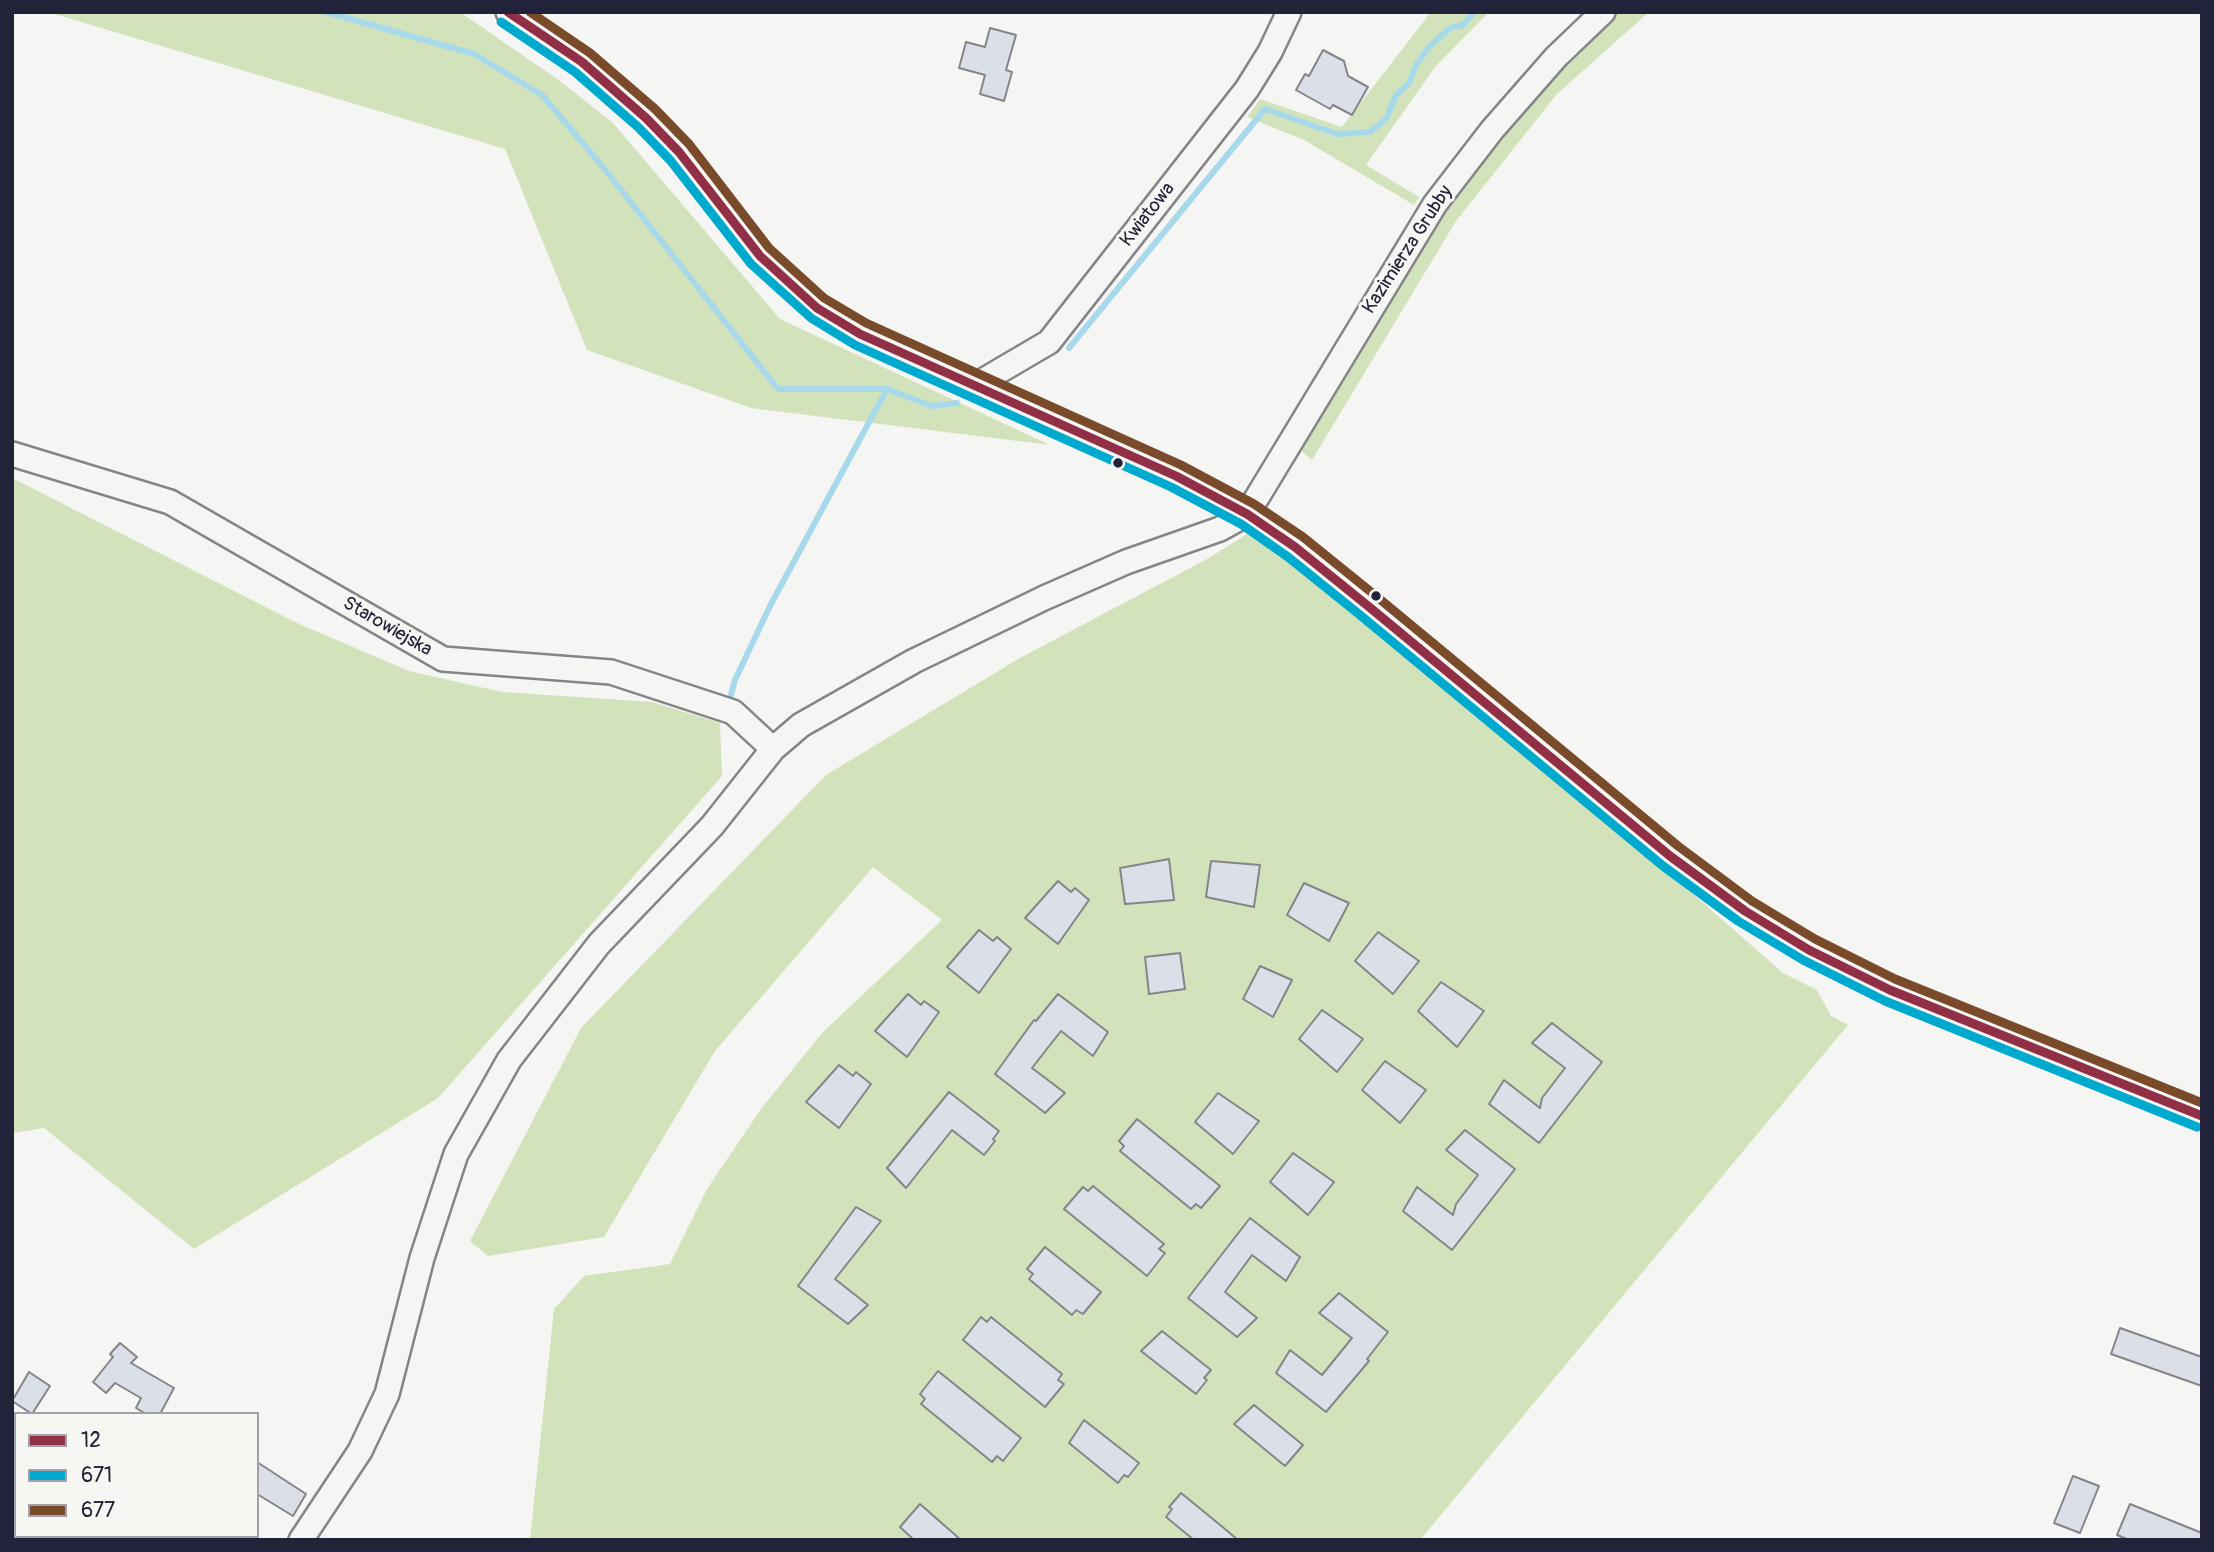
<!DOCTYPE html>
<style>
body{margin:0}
#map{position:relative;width:2214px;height:1552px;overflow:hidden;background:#f5f5f3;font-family:Pangolin,sans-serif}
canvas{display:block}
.frame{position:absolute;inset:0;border:14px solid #22223b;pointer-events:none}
.legend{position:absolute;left:14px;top:1412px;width:245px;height:126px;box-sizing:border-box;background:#f6f6f2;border:2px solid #a1a1a9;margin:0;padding:9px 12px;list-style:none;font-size:21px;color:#22223b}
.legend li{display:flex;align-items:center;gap:14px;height:35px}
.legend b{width:35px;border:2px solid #a1a1a9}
</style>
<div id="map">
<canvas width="2214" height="1552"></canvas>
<div class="frame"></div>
<ul class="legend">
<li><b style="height:9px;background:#912f46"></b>12</li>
<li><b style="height:9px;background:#00a9ce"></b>671</li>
<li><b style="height:9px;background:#7a4b2a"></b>677</li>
</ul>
</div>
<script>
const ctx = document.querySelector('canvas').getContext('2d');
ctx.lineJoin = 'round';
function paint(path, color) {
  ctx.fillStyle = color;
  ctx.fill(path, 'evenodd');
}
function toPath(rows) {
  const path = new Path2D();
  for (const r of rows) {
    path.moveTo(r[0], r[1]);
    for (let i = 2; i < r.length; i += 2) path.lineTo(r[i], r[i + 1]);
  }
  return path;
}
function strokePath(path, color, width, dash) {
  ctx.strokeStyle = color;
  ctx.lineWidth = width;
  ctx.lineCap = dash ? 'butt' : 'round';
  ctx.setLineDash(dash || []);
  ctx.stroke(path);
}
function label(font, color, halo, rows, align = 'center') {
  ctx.font = font + ' Pangolin,sans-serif';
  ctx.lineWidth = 6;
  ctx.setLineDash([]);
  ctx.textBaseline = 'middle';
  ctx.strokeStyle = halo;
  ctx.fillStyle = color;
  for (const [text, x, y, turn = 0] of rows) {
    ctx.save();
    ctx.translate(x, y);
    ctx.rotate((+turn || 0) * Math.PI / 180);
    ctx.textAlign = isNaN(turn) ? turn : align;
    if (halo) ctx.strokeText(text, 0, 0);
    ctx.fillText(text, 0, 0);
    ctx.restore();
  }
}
paint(toPath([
 [48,12,460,12,560,81,613,123,780,319,1050,445,751,408,587,350,505,149],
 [1431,12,1489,12,1435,67,1366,165,1419,197,1414,205,1304,140,1247,117,1260,99,1342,127],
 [1614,12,1649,12,1557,94,1456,221,1312,460,1298,448,1415,250,1511,119],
 [12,478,297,623,409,671,502,692,652,702,720,723,722,776,438,1098,194,1249,44,1128,12,1133],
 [1247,534,1304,573,1433,677,1654,860,1783,973,1817,990,1831,1016,1848,1025,1420,1540,530,1540,554,1309,584,1276,670,1264,707,1189,761,1109,822,1033,942,920,873,867,715,1051,604,1237,488,1256,470,1241,581,1028,826,775,1018,659,1209,558]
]), '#d2e3bb');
strokePath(toPath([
 [326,12,474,54,542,95,603,167,778,389,887,389,932,406,957,403],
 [1069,348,1265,109,1337,134,1370,132,1386,119,1396,95,1409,83,1416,65,1429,47,1450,28,1463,25,1474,12],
 [729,702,735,680,771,604,887,389]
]), '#a8d9eb', 6);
const building = toPath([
 [990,28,1016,35,1006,70,1012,72,1004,101,980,94,985,75,959,68,966,42,985,47,990,28],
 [1323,50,1344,61,1348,76,1368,87,1352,115,1333,105,1330,109,1296,90,1305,74,1309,76,1323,50],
 [1169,859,1174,900,1125,904,1120,868,1169,859],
 [1211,861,1260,865,1254,907,1206,897,1211,861],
 [1058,881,1071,892,1075,888,1089,900,1058,944,1025,918,1058,881],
 [1304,883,1349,903,1329,941,1287,915,1304,883],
 [979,930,993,941,997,937,1011,949,979,993,947,967,979,930],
 [1378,932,1419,961,1393,994,1355,961,1378,932],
 [1180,953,1185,989,1149,994,1145,957,1180,953],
 [1260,966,1292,980,1273,1017,1243,999,1260,966],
 [1441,982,1484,1011,1457,1047,1418,1011,1441,982],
 [908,994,921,1005,924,1001,939,1012,907,1057,875,1031,908,994],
 [1058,994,1108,1032,1093,1056,1061,1031,1032,1068,1065,1093,1045,1113,995,1074,1034,1020,1036,1021,1058,994],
 [1322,1010,1363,1039,1337,1072,1299,1039,1322,1010],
 [1552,1023,1602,1062,1539,1143,1489,1104,1504,1080,1540,1108,1542,1098,1565,1068,1532,1043,1552,1023],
 [1385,1061,1426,1090,1400,1123,1362,1090,1385,1061],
 [839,1065,853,1076,856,1072,871,1084,839,1128,806,1102,839,1065],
 [949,1092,999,1131,993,1139,995,1141,984,1155,952,1130,906,1188,887,1168,949,1092],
 [1218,1093,1259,1121,1233,1154,1195,1122,1218,1093],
 [1137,1119,1220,1186,1201,1208,1196,1204,1191,1209,1120,1151,1124,1146,1119,1141,1137,1119],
 [1465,1130,1515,1169,1452,1250,1403,1211,1417,1187,1453,1215,1456,1204,1478,1175,1446,1150,1465,1130],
 [1293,1153,1334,1182,1308,1215,1270,1182,1293,1153],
 [1093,1186,1164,1244,1159,1249,1165,1253,1147,1276,1064,1209,1083,1187,1088,1191,1093,1186],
 [856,1207,881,1221,835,1279,868,1305,848,1324,798,1286,856,1207],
 [1250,1218,1300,1257,1286,1281,1252,1255,1225,1292,1257,1318,1237,1337,1188,1298,1250,1218],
 [1045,1247,1101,1292,1083,1314,1076,1310,1072,1315,1029,1279,1033,1274,1027,1269,1045,1247],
 [1339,1293,1388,1332,1367,1359,1369,1361,1326,1412,1276,1373,1290,1350,1322,1375,1352,1338,1319,1313,1339,1293],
 [981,1317,987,1322,991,1317,1062,1374,1058,1380,1064,1384,1045,1407,963,1340,981,1317],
 [2120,1328,2202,1357,2202,1386,2111,1354,2120,1328],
 [1162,1331,1211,1370,1204,1378,1207,1380,1196,1394,1141,1351,1162,1331],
 [120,1343,137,1357,131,1363,174,1388,160,1414,146,1414,136,1408,141,1398,115,1383,106,1393,93,1382,113,1357,110,1354,120,1343],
 [938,1371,1021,1438,1003,1461,997,1456,992,1462,921,1404,925,1399,920,1394,938,1371],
 [29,1372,50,1386,32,1414,12,1401,29,1372],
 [1254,1405,1303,1445,1285,1466,1234,1424,1254,1405],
 [1084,1420,1139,1463,1128,1477,1124,1475,1118,1483,1069,1443,1084,1420],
 [257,1462,306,1494,293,1516,257,1494,257,1462],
 [2073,1476,2099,1486,2080,1533,2054,1523,2073,1476],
 [1181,1493,1219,1524,1238,1540,1194,1540,1166,1517,1172,1509,1169,1507,1181,1493],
 [920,1504,961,1540,914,1540,900,1527,920,1504],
 [2130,1504,2202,1533,2202,1540,2129,1540,2117,1535,2130,1504]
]);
paint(building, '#dbdfe7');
strokePath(building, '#858589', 2);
const minor = toPath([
 [508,12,582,62,646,118,679,152,760,256,817,308,860,334,1176,476,1247,514,1295,547,1368,606,1670,856,1745,911,1809,950,1890,990,2202,1116],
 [974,386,1049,342,1247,89,1270,52,1289,12],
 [12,454,170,502,443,659,611,672,733,712,773,749],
 [301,1540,360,1451,387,1394,422,1258,456,1154,509,1060,599,944,712,826,773,749,801,725,914,661,1044,598,1126,562,1220,529,1247,514,1435,204,1492,130,1556,57,1603,12]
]);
strokePath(minor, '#858589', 28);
strokePath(minor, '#f5f5f3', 23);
strokePath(toPath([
 [508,12,582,62,646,118,679,152,760,256,817,308,860,334,1176,476,1247,514,1295,547,1368,606,1670,856,1745,911,1809,950,1890,990,2202,1116]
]), '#912f46', 9);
strokePath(toPath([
 [501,22,575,72,638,127,670,160,751,264,811,318,855,345,1171,487,1241,524,1288,557,1360,615,1663,866,1738,921,1803,960,1885,1001,2197,1127]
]), '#00a9ce', 9);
strokePath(toPath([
 [530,12,590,53,655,109,689,144,769,248,824,298,866,323,1181,465,1254,504,1303,537,1376,596,1678,846,1752,901,1815,939,1895,979,2202,1103]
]), '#7a4b2a', 9);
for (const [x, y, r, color] of [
 [1118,463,6,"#22223b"],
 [1376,596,6,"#22223b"]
]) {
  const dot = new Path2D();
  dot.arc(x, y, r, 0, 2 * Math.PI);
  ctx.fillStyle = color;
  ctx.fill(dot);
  strokePath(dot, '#f6f6f2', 2.5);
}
label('19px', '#22223b', '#f6f6f2', [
 ["Kwiatowa",1148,215,-52],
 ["Kazimierza Grubby",1408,250,-57],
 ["Starowiejska",387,627,30]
]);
</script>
